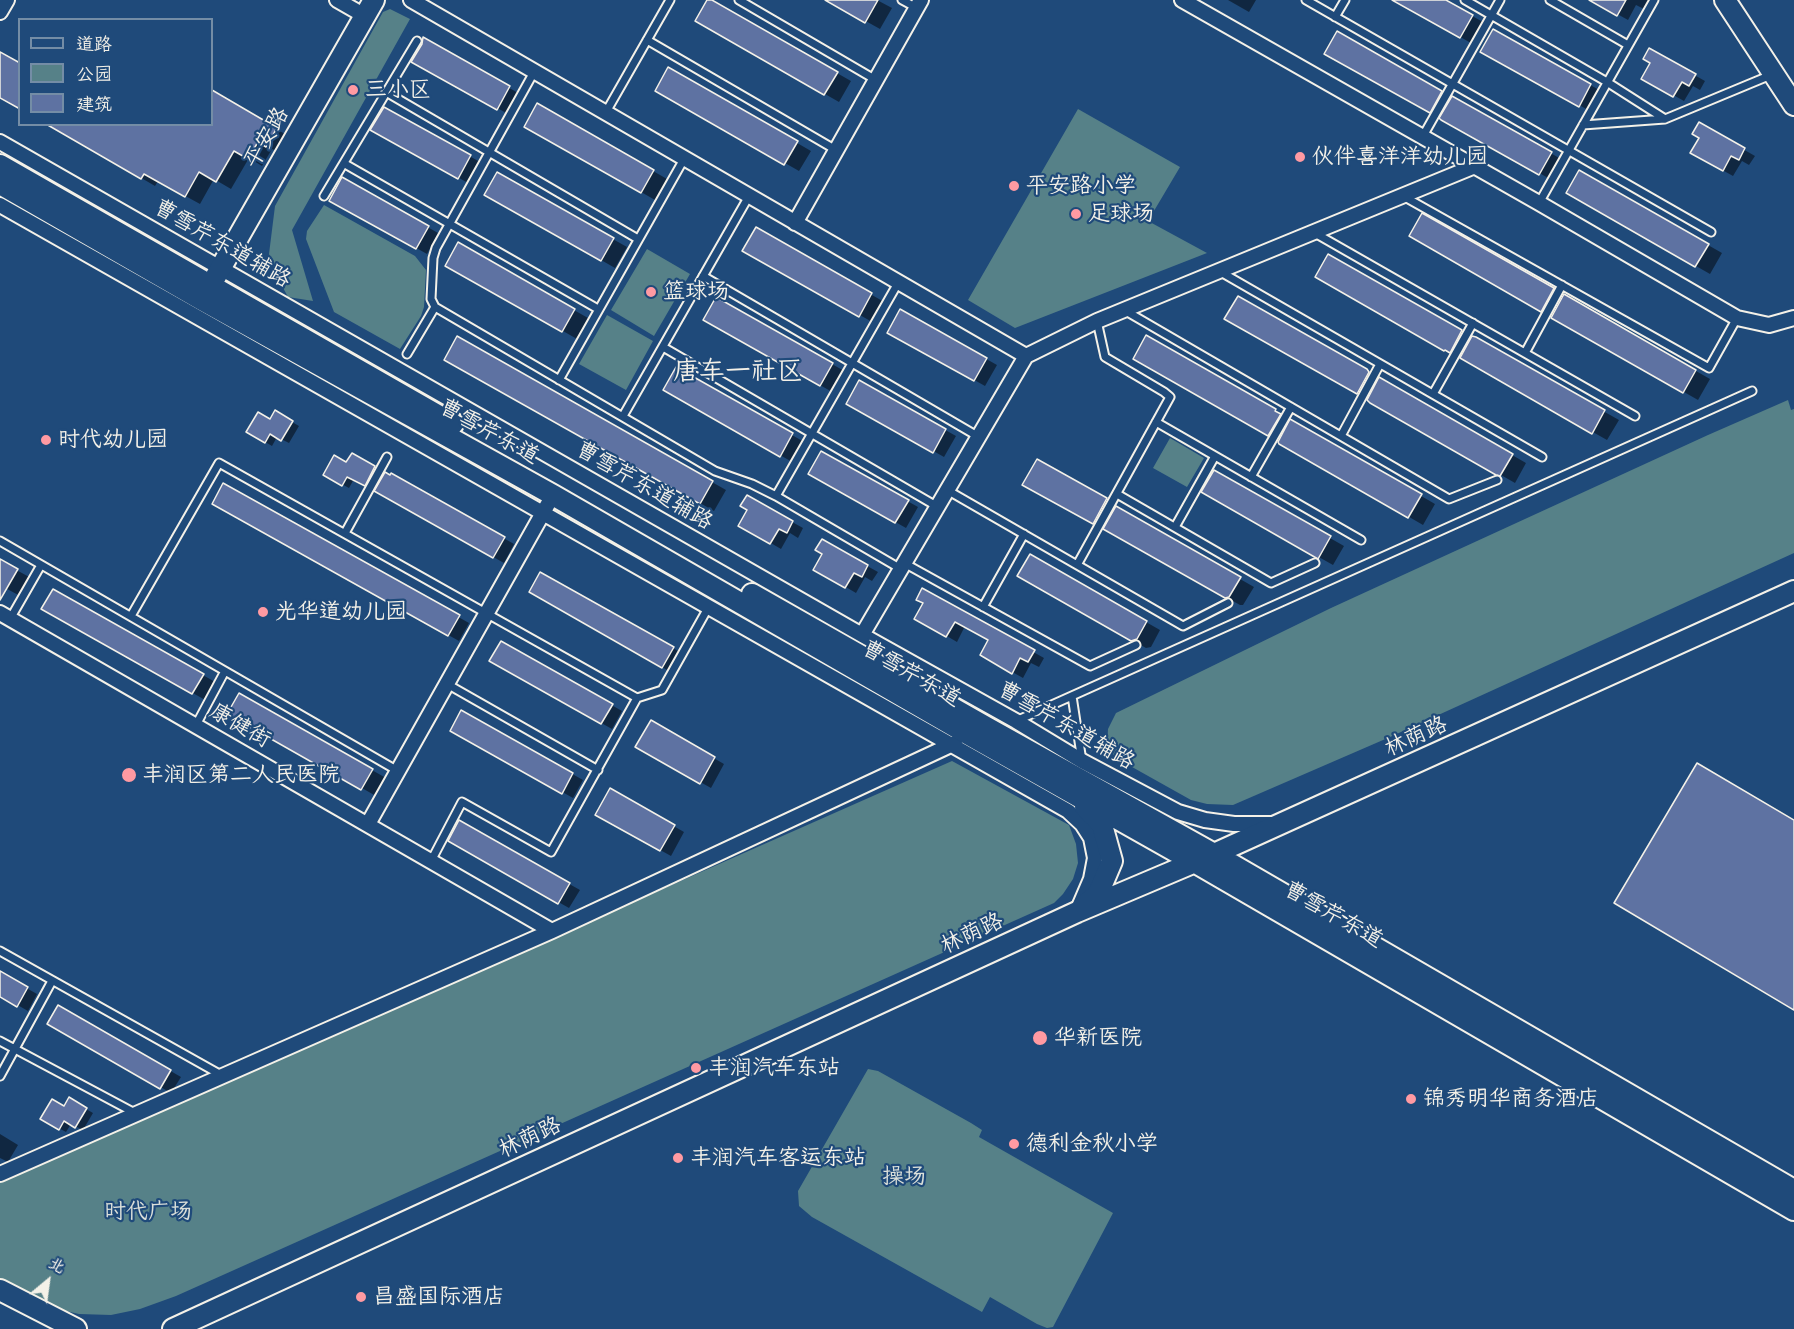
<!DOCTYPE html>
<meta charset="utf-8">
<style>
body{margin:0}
#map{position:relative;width:1794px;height:1329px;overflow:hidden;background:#1f4a7a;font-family:"Shantell Sans","LXGW WenKai TC",sans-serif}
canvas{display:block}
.legend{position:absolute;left:18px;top:18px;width:195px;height:108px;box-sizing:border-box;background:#1f4a7a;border:2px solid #748da6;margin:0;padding:8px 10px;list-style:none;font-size:18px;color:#f4f1e8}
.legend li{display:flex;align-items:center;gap:12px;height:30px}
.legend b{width:30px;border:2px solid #748da6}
.north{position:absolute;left:18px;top:1251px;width:60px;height:60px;-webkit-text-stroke:4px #1f4a7a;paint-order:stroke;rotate:29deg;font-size:16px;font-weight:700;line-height:24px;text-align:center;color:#f4f1e8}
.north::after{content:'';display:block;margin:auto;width:21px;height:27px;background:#f4f1e8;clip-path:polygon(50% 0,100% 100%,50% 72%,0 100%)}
</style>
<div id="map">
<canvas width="1794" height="1329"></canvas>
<ul class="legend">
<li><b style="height:8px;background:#1f4a7a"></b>道路</li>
<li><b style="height:16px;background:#568188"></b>公园</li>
<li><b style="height:16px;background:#5e72a2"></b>建筑</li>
</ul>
<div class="north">北</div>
</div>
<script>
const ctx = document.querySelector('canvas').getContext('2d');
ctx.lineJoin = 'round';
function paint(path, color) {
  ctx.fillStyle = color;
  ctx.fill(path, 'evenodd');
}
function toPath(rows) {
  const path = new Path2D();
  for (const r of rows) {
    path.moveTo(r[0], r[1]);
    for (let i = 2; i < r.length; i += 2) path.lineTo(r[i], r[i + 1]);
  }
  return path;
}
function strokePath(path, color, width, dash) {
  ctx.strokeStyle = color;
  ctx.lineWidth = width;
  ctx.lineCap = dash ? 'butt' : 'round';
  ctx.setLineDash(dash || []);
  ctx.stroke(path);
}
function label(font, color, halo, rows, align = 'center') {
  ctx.font = font + ' "Shantell Sans","LXGW WenKai TC",sans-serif';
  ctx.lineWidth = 4.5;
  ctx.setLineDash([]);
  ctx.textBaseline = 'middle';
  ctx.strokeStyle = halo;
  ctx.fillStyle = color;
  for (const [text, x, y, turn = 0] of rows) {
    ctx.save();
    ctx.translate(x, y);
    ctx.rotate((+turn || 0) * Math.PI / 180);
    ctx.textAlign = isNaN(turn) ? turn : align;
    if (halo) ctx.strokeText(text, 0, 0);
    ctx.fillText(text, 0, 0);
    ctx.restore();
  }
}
paint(toPath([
 [390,9,410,19,292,230,313,301,288,297,274,271,269,254,275,206,383,12],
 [1078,109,1180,167,1148,221,1207,253,1015,328,968,300],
 [324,205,415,256,426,270,424,307,421,316,400,349,334,312,306,239,307,231],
 [647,249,690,274,654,336,611,310],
 [607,315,653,341,626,390,579,364],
 [1788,400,1791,410,1794,409,1794,553,1390,737,1233,805,1207,804,1191,800,1116,758,1107,748,1108,729,1116,713,1331,608,1708,435],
 [1170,438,1204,458,1187,487,1153,468],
 [952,761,1069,825,1076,844,1078,863,1073,879,1063,894,1054,903,176,1296,140,1309,111,1315,79,1314,57,1309,0,1280,0,1182],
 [868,1069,878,1071,971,1123,982,1130,979,1137,1113,1213,1053,1327,1047,1328,1037,1324,990,1297,982,1312,812,1217,799,1206,798,1191]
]), '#568188');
paint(toPath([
 [708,0,851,81,839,102,697,21],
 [828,0,877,0,892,8,880,29],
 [1228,0,1256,0,1249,12],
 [1394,0,1443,0,1483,22,1471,43],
 [1592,0,1649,0,1644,9,1636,5,1628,20],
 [1494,31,1601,91,1590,111,1482,52],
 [1338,33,1561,159,1550,179,1326,54],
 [424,40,520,94,508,114,413,61],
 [1650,50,1705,81,1700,90,1693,86,1684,101,1643,78,1652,63],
 [669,69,811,151,799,171,657,90],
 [212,91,290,137,280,153,272,149,262,166,249,158,231,189,214,179,200,204,158,181,155,186,49,124,212,124],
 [538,105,667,179,655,200,526,126],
 [385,109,480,162,468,183,372,129],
 [1699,124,1755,156,1749,165,1742,161,1733,176,1692,153,1701,137],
 [1580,172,1722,253,1710,274,1568,193],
 [497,174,627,247,615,268,486,194],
 [343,179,438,233,427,254,331,200],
 [1423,215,1710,379,1698,400,1411,236],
 [756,229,886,303,874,323,744,250],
 [459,245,588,318,577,339,447,265],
 [1329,256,1619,420,1607,440,1317,277],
 [1238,298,1526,463,1515,483,1226,318],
 [717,299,846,372,834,393,705,320],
 [901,311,997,365,985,386,889,332],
 [1147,337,1435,504,1423,525,1135,358],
 [458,338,726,490,714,511,446,359],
 [676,369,806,443,794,463,665,390],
 [860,382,956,436,944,457,848,403],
 [275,412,299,426,289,443,277,437,272,446,248,432,270,421],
 [822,453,918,507,906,528,810,474],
 [352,455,381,471,372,488,354,479,349,488,325,475,347,464],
 [1038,461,1116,505,1116,508,1254,587,1243,605,1240,605,1024,484],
 [1214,472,1344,546,1333,565,1203,492],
 [392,475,514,544,504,563,376,491],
 [224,485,469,623,459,641,214,503],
 [747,497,803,528,798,538,790,533,781,549,740,525,749,510],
 [822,541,878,572,872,581,865,577,856,593,815,569,824,554],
 [1030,556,1160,630,1151,647,1146,648,1019,576],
 [0,561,31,578,20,596,0,585],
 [541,574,687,656,676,675,531,592],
 [923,590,1044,658,1039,667,1031,663,1023,678,982,655,990,640,965,626,957,642,916,618,924,603],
 [53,591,217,683,207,701,43,609],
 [502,643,622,711,612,729,491,661],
 [239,695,386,778,376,796,229,713],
 [462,712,583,780,573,798,452,730],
 [651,722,724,764,711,788,637,747],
 [611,790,684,832,671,856,597,815],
 [459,822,580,890,569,908,450,841],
 [0,973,37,994,28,1011,0,995],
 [59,1007,181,1077,171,1093,49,1023],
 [69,1099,93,1113,83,1130,71,1124,66,1132,42,1119,64,1108],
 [0,1134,18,1145,8,1162,0,1158]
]), '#0007');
const building = toPath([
 [707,0,712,0,838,72,824,95,695,21,707,0],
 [825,0,878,0,865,23,825,0],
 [1392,0,1446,0,1473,15,1460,38,1392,0],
 [1589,0,1626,0,1617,16,1589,0],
 [1493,29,1591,84,1579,107,1480,52,1493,29],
 [1337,31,1442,91,1430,113,1324,54,1337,31],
 [423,37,510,86,497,110,411,62,422,44,423,37],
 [1649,48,1696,74,1689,86,1682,82,1673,97,1641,79,1650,63,1643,59,1649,48],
 [0,52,20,63,20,109,0,98,0,52],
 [668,67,798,141,784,165,655,91,668,67],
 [212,90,277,128,266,147,258,142,248,159,234,151,216,182,199,172,185,197,144,174,141,179,46,124,212,124,212,90],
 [1452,96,1552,152,1539,175,1441,120,1439,118,1452,96],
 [537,103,654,170,641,193,524,127,537,103],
 [384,107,471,155,458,179,370,130,384,107],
 [1699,122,1745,148,1739,160,1731,156,1723,171,1690,153,1699,138,1692,134,1699,122],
 [1579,170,1709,244,1695,267,1566,193,1579,170],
 [497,172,614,238,601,261,484,195,497,172],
 [342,177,429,226,416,249,329,201,342,177],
 [1422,213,1554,288,1541,312,1409,236,1422,213],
 [756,227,872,293,859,317,742,251,756,227],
 [458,242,575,309,562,332,445,266,458,242],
 [1328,254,1462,330,1450,353,1445,350,1444,351,1315,277,1328,254],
 [1564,294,1696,370,1683,393,1551,318,1564,294],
 [1238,296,1367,369,1369,372,1357,394,1224,319,1238,296],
 [716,297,833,363,820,386,703,320,716,297],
 [900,309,987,358,974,381,887,333,900,309],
 [1146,335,1276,409,1275,411,1281,414,1268,436,1133,359,1146,335],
 [457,336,713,481,700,504,444,360,457,336],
 [1472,336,1476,337,1605,410,1592,434,1460,358,1472,336],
 [676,367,793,433,780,457,663,390,676,367],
 [1379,377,1513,454,1500,476,1496,475,1370,403,1367,400,1379,377],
 [859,380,946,429,933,453,846,404,859,380],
 [275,410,293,421,281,441,270,434,265,443,246,432,258,412,270,419,275,410],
 [1290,419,1422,494,1408,518,1279,444,1278,442,1290,419],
 [821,451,909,500,895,523,808,474,821,451],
 [352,453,375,466,365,486,347,477,342,486,323,475,334,455,346,462,352,453],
 [1037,459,1107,498,1093,524,1022,485,1037,459],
 [1214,470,1331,536,1318,559,1201,492,1214,470],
 [385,472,390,475,391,473,505,537,493,558,374,491,385,472],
 [223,483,460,615,448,636,212,504,223,483],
 [747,495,793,521,787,533,779,529,770,544,738,526,747,510,740,506,747,495],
 [1116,506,1241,577,1229,597,1225,598,1103,529,1116,506],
 [822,539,868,565,862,577,854,573,845,588,813,570,822,554,815,550,822,539],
 [1030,554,1147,621,1137,639,1131,641,1017,576,1030,554],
 [0,559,18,569,0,600,0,559],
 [540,572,674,647,662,668,529,592,540,572],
 [922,588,1035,650,1028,662,1020,658,1012,674,980,655,988,640,955,622,946,637,914,619,923,603,916,600,922,588],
 [53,589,204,674,192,694,41,609,53,589],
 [501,641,613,704,601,724,489,661,501,641],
 [239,693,373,769,361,790,227,714,239,693],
 [461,710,573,773,562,794,450,731,461,710],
 [651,720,715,757,700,784,635,747,651,720],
 [1697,763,1794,820,1794,1010,1614,903,1697,763],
 [610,788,675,825,660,851,595,815,610,788],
 [459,820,570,883,558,904,448,841,459,820],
 [0,971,28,987,17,1007,0,997,0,971],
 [58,1005,171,1070,160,1089,47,1024,58,1005],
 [69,1097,87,1108,75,1128,64,1121,59,1130,40,1119,52,1099,64,1106,69,1097]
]);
paint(building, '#5e72a2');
strokePath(building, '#f4f1e8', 1.5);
const lane = toPath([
 [739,0,876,80],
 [902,0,917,8],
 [1306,0,1711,232],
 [1465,0,1607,82,1665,119],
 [1550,0,1628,45],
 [1335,17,1345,0],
 [647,40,836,150],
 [386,92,638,239],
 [606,112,670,0],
 [1583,125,1665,119,1771,75],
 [1423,136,1500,0],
 [345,164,598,309],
 [324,196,417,41],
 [1403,196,1709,368,1737,318],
 [1539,203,1654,0],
 [1313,232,1635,416],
 [1219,271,1542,457],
 [703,276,979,437],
 [435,307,715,471,752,484,776,496,901,569],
 [1124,310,1449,499,1497,480],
 [663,347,938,507],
 [1525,353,1562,285],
 [407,354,435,307,431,299,433,258,436,248,534,72],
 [559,380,684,159],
 [1433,394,1473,323],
 [623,416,749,196],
 [1156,422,1361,540],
 [1341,436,1380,364],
 [1251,477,1291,407],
 [947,490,1183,626,1228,603],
 [1117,494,1271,583,1315,563],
 [776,496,898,283],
 [1175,527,1215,456],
 [345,533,387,457],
 [0,541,398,771],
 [904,563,1090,666,1136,645],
 [1077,565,1170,397,1164,392,1105,357,1097,321],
 [983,607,1024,534],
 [131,616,219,463,637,698,662,690,708,608],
 [10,619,41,565],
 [447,684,598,770],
 [1072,696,1082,761],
 [1016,721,1752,391],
 [196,725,225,671],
 [431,861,462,802,551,852,637,698],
 [0,951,223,1076],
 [0,1041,135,1113],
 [0,1076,52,981]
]);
const street = toPath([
 [337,0,365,16],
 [411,0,1026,356],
 [1182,0,1539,203,1737,318,1769,325,1794,318],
 [0,12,7,0],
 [0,142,862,635,1016,721,1082,761,1178,812,1205,820,1234,824,1272,824],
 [0,205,1068,811,1082,824,1091,838,1095,858,1091,879,1079,907],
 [795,223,921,0],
 [0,613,552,931],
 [862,635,1026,356,1097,321,1475,166],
 [368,824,553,495],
 [0,1174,552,931,955,743]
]);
const secondary = toPath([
 [1725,0,1794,105],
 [0,165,453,424],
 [0,184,202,300,553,495,971,736,1196,863,1794,1210],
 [204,297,374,0],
 [752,594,988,728,1214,854,1794,1190],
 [1083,906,1098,894,1112,861,1102,825,1085,807],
 [0,1290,76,1329],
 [173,1329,1077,912,1214,854,1794,591]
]);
strokePath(lane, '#f4f1e8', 11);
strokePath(street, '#f4f1e8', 18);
strokePath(secondary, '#f4f1e8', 24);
strokePath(lane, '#1f4a7a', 7);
strokePath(street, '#1f4a7a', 14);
strokePath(secondary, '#1f4a7a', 20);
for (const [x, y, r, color] of [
 [353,90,6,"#ff9aa2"],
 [1300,157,6,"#ff9aa2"],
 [1014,186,6,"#ff9aa2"],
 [1076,214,6,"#ff9aa2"],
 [651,292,6,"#ff9aa2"],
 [46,440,6,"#ff9aa2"],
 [263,612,6,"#ff9aa2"],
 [129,775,8,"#ff9aa2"],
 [1040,1038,8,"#ff9aa2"],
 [696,1068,6,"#ff9aa2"],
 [1411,1099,6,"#ff9aa2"],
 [1014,1144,6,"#ff9aa2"],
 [678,1158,6,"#ff9aa2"],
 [361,1297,6,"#ff9aa2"]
]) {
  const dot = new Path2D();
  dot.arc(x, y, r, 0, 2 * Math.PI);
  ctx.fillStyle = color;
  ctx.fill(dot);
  strokePath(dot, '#1f4a7a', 2);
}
label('22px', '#f4f1e8', '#1f4a7a', [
 ["三小区",365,90],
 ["伙伴喜洋洋幼儿园",1312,157],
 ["平安路小学",1026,186],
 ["足球场",1088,214],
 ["篮球场",663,292],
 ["时代幼儿园",58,440],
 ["光华道幼儿园",275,612],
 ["丰润区第二人民医院",142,775],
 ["华新医院",1054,1038],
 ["丰润汽车东站",708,1068],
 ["锦秀明华商务酒店",1423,1099],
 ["德利金秋小学",1026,1144],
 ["丰润汽车客运东站",690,1158],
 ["昌盛国际酒店",373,1297]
], 'left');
label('22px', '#f4f1e8', '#1f4a7a', [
 ["平安路",267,138,-60],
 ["曹雪芹东道辅路",222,244,30],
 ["曹雪芹东道",489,432,29],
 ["曹雪芹东道辅路",644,486,30],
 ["曹雪芹东道",911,674,30],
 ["康健街",240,726,30],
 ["曹雪芹东道辅路",1066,726,30],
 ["林荫路",1416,737,-24],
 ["曹雪芹东道",1333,915,30],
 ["林荫路",972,934,-25],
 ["林荫路",530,1138,-25]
]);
label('22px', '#dce0da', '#1f4a7a', [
 ["操场",904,1177],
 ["时代广场",148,1212]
]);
label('26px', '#f4f1e8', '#1f4a7a', [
 ["唐车一社区",738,372]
]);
</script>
